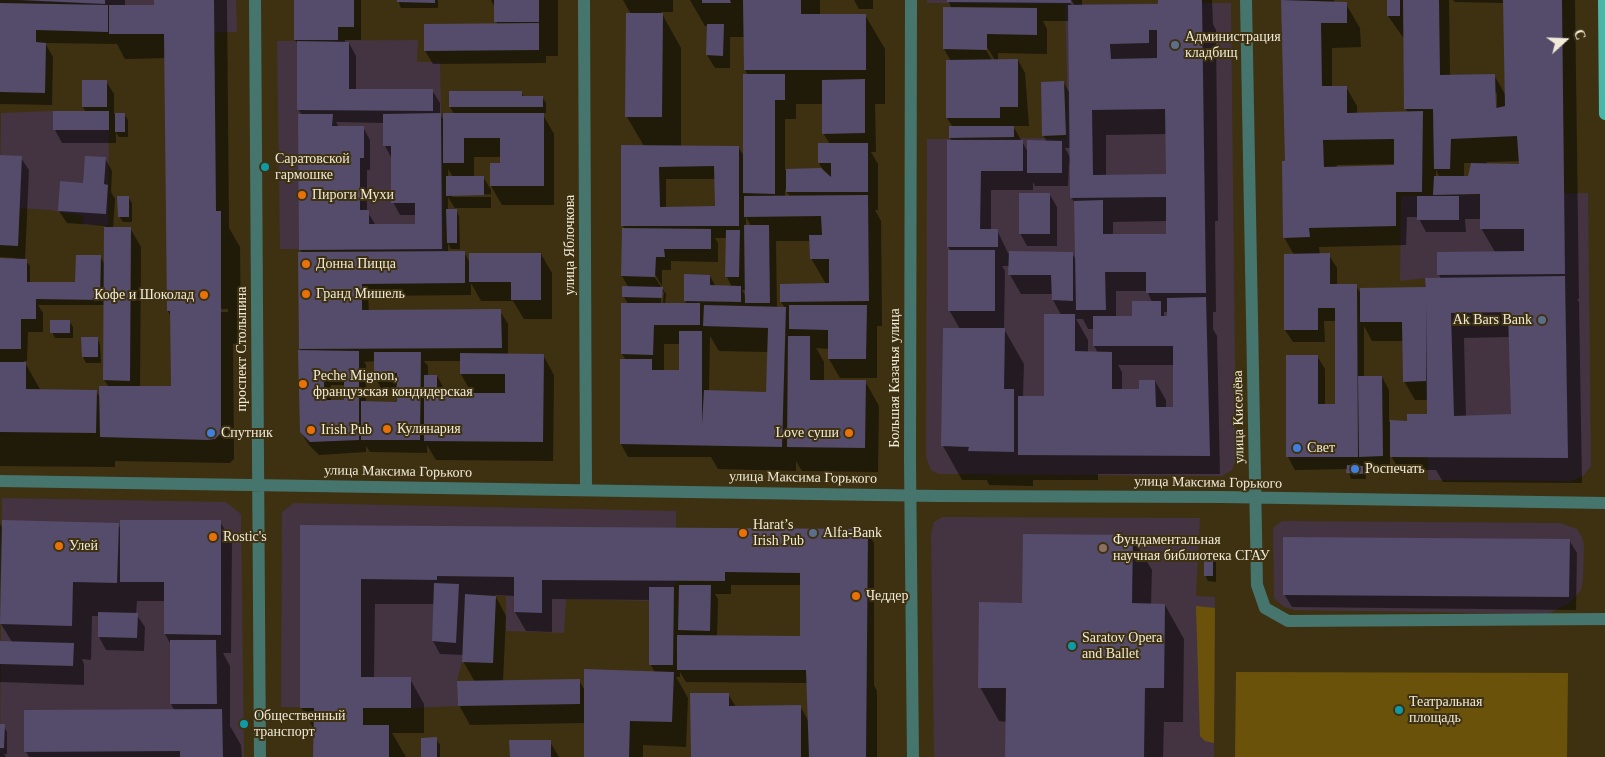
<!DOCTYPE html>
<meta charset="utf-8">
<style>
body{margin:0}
#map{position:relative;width:1605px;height:757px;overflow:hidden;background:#3d3112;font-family:Georgia,serif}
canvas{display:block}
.north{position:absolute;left:1540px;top:15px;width:50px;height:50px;-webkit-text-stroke:4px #3d3112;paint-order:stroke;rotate:70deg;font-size:14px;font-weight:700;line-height:20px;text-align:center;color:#f1ead8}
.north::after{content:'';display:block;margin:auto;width:18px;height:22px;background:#f1ead8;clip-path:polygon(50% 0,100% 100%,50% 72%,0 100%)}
</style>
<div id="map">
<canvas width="1605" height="757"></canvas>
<div class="north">С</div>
</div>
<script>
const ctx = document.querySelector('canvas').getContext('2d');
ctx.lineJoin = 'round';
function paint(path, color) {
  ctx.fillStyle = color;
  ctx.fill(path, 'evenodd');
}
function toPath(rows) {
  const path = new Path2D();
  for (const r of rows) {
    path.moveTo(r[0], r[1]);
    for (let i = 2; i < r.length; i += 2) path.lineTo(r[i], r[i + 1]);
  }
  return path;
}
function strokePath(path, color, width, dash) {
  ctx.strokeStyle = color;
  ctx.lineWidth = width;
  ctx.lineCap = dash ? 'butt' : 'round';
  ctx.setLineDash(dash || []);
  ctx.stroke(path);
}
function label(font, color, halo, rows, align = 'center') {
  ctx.font = font + ' Georgia,serif';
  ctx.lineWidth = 4;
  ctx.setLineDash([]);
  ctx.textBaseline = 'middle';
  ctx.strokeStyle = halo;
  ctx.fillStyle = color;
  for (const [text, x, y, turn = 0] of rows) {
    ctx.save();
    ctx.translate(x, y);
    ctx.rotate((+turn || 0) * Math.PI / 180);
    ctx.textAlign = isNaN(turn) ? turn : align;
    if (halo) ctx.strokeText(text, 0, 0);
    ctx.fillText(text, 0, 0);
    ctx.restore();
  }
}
paint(toPath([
 [0,0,236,0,237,32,109,34,109,5],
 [927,0,1073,0,1074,4,1231,3,1236,459,1232,470,1222,476,939,474,931,470,926,457,927,139,1066,138,1067,78,1065,4,927,3],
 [418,40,417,62,440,62,444,251,280,249,277,41],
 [53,111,109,111,108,225,83,225,83,216,50,210,0,207,1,113],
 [1588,193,1591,466,1583,476,1570,481,1428,480,1425,278,1400,281,1401,196],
 [2,498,226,502,241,514,244,757,0,757],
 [294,503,676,511,676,581,674,587,649,601,566,599,564,633,506,631,506,596,465,594,462,662,457,681,458,706,411,708,281,707,282,512],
 [943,517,1200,518,1196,596,1215,597,1214,757,934,757,931,534,934,522],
 [1282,521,1560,523,1577,529,1582,537,1584,546,1583,579,1581,590,1569,603,1548,614,1295,610,1284,607,1274,598,1273,528]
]), '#443441');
paint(toPath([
 [1196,606,1215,608,1214,743,1205,741,1200,736],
 [1236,672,1568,673,1567,757,1235,757]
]), '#6b520b');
paint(toPath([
 [0,0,125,0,125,6,155,6,155,0,227,0,229,228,240,247,241,344,233,344,234,459,230,463,115,461,115,467,0,466,0,260,15,260,15,258,0,257,0,157,21,158,29,170,25,260,30,266,30,283,77,283,100,256,105,265,105,226,67,223,59,211,105,158,112,171,111,192,115,199,113,228,130,228,141,247,140,387,172,387,171,317,168,311,166,58,125,59,117,44,45,43,53,57,52,105,0,104],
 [38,305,105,305,104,380,109,387,101,399,96,391,41,391,24,361,27,361,28,332,43,332,43,313],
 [228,309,228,312,185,312,185,310],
 [295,0,361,0,361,40,345,40,345,43,349,43,356,56,356,90,432,90,440,103,440,114,444,121,454,114,450,107,521,92,524,97,542,97,546,103,546,113,542,113,554,134,554,205,502,205,491,186,501,164,501,157,474,157,474,177,483,177,491,190,491,208,455,208,459,216,460,249,451,249,448,243,448,252,464,252,470,263,541,254,552,273,552,319,524,319,513,301,481,301,471,283,471,295,368,296,369,312,500,311,508,324,508,355,543,355,554,375,553,461,436,460,427,445,427,453,370,452,366,446,366,452,319,455,309,445,301,432,299,253,302,253,300,249,302,115,298,109,299,46,295,40],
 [336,122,384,123,385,146,392,159,393,202,400,215,416,215,416,225,375,224,367,211,367,170,370,170,370,140,363,127,339,127],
 [448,169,453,177,448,177],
 [491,194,491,197,452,197,452,195],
 [448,197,456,210,448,210],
 [375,361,375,377,382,390,396,390,396,385,398,385,398,403,366,403,366,365,364,362],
 [424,361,461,361,461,374,472,394,447,394,437,376,428,376,428,366],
 [331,385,345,385,345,401,331,402],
 [398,0,438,0,438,8,401,8],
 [491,0,558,0,558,56,546,56,546,63,433,64,425,51,425,25,497,25,495,8],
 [623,0,673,0,673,12,661,12,681,48,681,147,738,147,744,156,748,75,745,70,745,37,730,37,730,68,715,68,707,55,708,26,705,26,690,0,820,0,820,15,865,15,885,49,885,104,875,104,876,152,871,152,878,164,878,210,875,210,881,221,882,326,877,326,877,378,840,378,829,359,829,349,816,348,824,362,824,381,865,381,879,406,878,472,802,471,796,461,796,471,718,469,711,457,628,457,621,444,621,360,626,360,622,354,622,304,628,304,624,297,629,288,622,276,625,229,622,225,644,146,627,117,627,14,631,14],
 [796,104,823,104,823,133,830,144,819,144,819,163,825,173,820,169,785,170,785,119,796,119],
 [666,179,716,179,716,208,666,208],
 [785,189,790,197,785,197],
 [746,217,751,226,746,227],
 [715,238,727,238,727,277,732,287,716,287,710,276,685,301,687,304,665,304,666,294,651,272,653,271,662,286,662,270,671,270,671,261,718,262,718,243],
 [776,241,811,241,811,258,826,284,781,302,785,308,777,308],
 [742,290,746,290,746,297],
 [661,292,664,292,663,304,661,304],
 [710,336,719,351,768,352,767,393,709,392],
 [664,344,680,344,680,371,664,371],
 [854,0,873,0,873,9,859,9],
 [948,0,1068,0,1072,6,1075,6,1071,0,1082,0,1082,6,1160,5,1159,0,1212,0,1213,24,1216,30,1218,221,1215,221,1216,312,1213,312,1213,329,1217,336,1220,474,1098,474,1098,480,1033,480,1033,486,989,485,987,480,962,480,943,446,960,329,949,310,951,252,948,246,952,142,950,137,953,127,947,118,951,61,944,49,944,8,952,9],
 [1043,21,1069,21,1070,94,1064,83,1043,135,1047,142,1028,152,1013,126,1029,126,1025,73,1018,60,998,60,998,53,1047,54,1047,29],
 [985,44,995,60,992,60,983,45],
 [1166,134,1167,175,1106,176,1106,135],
 [1065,148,1071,148,1071,159],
 [1069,163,1071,163,1071,197,1076,205,1076,260,1072,253,1008,253,997,230,991,230,991,190,1033,190,1033,182,1035,186,1068,186],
 [1167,221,1168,235,1113,236,1113,222],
 [1002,266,1010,266,1010,275,1021,294,1053,294,1053,300,1061,315,1045,397,1023,397,1024,364,1004,329,1005,271],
 [1116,291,1147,291,1152,302,1133,317,1116,317],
 [1164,312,1168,312,1168,317,1164,317],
 [1076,319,1083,319,1088,329,1094,329,1094,346,1098,353,1088,353,1088,340],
 [1118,365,1174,365,1174,409,1166,409,1166,400,1155,381,1140,390,1122,390,1122,372],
 [1282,0,1334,0,1334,4,1346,4,1360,28,1361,47,1332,48,1332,88,1346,87,1357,106,1357,113,1408,113,1406,109,1405,40,1388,16,1388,0,1449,0,1450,76,1494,75,1506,96,1504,3,1455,2,1453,0,1575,0,1579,299,1577,299,1579,302,1582,483,1443,482,1436,470,1399,470,1390,454,1390,469,1368,469,1365,463,1366,479,1351,479,1348,469,1295,470,1288,457,1317,356,1325,369,1325,405,1336,405,1336,321,1324,321,1325,342,1293,342,1285,330,1294,255,1284,237,1286,162],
 [1494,93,1497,93,1497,113,1494,113],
 [1520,161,1520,165,1487,165,1487,162],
 [1464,163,1472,163,1469,178,1464,178],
 [1396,164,1396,167,1337,168,1337,165],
 [1436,170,1440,178,1436,178],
 [1407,217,1418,217,1426,232,1466,232,1465,219,1481,219,1481,228,1495,252,1439,275,1441,279,1424,288,1361,294,1356,286,1337,286,1337,268,1329,255,1320,255,1319,247,1406,245],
 [1364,326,1372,341,1403,341,1404,381,1415,400,1428,400,1428,415,1409,422,1389,422,1389,390,1382,377,1364,377],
 [1510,337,1512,415,1466,417,1464,338],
 [106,81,114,94,114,114,124,114,128,120,128,137,119,137,116,132,116,143,62,143,55,130,86,112,83,107],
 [1050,195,1057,207,1057,246,1027,246,1020,233],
 [128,197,132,203,132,222,123,222,119,216],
 [69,321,73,327,73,338,55,338,52,332],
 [83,338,97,338,100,345,101,363,86,363,83,357],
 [220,522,232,541,231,653,223,653,230,666,230,726,241,745,242,757,29,757,26,752,175,711,171,704,171,645,165,634,165,601,137,601,136,614,145,627,144,651,106,650,99,637,100,616,92,616,91,660,82,659,84,664,84,685,0,682,0,642,12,642,1,624,0,524,3,529,118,524,122,531],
 [302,527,867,530,874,543,874,685,877,691,877,757,692,757,728,694,736,707,800,706,809,722,808,683,686,682,680,672,680,677,676,677,688,698,686,747,643,745,643,757,585,757,585,723,470,725,459,705,475,682,463,661,463,655,440,654,433,641,435,604,375,604,374,679,410,679,424,704,424,733,392,733,406,757,315,757,315,731,301,707],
 [731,585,801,585,801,637,717,636,718,599,715,594,731,594],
 [495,595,515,596,515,612,526,631,552,632,552,599,650,600,650,664,655,672,585,691,579,680,503,681,506,616],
 [1132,536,1152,570,1151,605,1165,605,1184,639,1183,722,1164,722,1163,757,1006,757,1007,722,999,721,980,687,1023,604],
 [1569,540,1577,553,1576,610,1292,607,1284,594],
 [1213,556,1216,562,1216,582,1208,581,1205,575],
 [0,725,4,726,7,732,7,754,4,754,6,757,0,757],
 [436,739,440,745,440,757,423,757],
 [550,742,559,757,511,757]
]), '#0007');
paint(toPath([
 [21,0,105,0,105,4],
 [154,0,214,0,216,211,221,211,221,433,215,439,208,440,100,437,99,386,171,386,170,311,167,311,164,34,109,34,109,5,154,5],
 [294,0,354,0,354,27,338,27,338,40,294,40],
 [397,0,435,0,435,3,397,2],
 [494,0,539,0,539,22,494,22],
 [702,0,730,0,731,3,702,3],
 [743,0,801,0,801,14,866,14,866,70,744,70],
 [947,0,1071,0,1071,3,947,2],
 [1158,0,1202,0,1206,293,1146,293,1146,272,1105,272,1106,310,1076,310,1074,201,1103,200,1103,234,1166,234,1166,197,1070,198,1068,5,1158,4],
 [1149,30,1157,30,1157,58,1111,59,1110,44,1149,43],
 [1165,109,1166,174,1093,175,1092,110],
 [1281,0,1347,2,1347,23,1321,23,1322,86,1347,86,1347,113,1423,111,1422,192,1396,192,1396,226,1309,228,1310,237,1283,238,1282,161,1285,161],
 [1394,139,1394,165,1324,167,1323,140],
 [1387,0,1400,0,1400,16,1387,16],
 [1403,0,1439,0,1440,75,1495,74,1496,108,1505,106,1503,0,1562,0,1565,274,1437,275,1437,252,1524,251,1524,229,1480,229,1480,194,1433,195,1434,176,1468,176,1471,163,1519,164,1517,136,1451,139,1450,169,1434,169,1433,109,1404,109],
 [0,3,108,5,108,32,36,30,36,42,46,43,45,93,0,92],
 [943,7,1037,8,1037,35,987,34,987,50,943,49],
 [626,13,663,13,662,117,625,117],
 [539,23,539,50,424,51,424,24],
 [707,24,724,24,723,56,706,55],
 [297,41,349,42,349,89,433,89,433,111,297,110],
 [1018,59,1018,107,1000,107,1000,118,946,118,946,60],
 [743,74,785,74,785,100,775,100,775,194,743,193],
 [865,79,865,133,822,134,822,80],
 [82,80,107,80,107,107,82,107],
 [1064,81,1066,135,1042,136,1041,82],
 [449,91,522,91,522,96,543,96,543,107,449,107],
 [53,111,109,111,109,130,53,130],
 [115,113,125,113,125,132,115,132],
 [441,113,442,249,299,250,298,114,333,114,332,126,364,126,364,158,360,158,360,210,369,210,369,224,415,224,415,203,391,203,391,146,383,146,383,114],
 [443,113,544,113,544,186,490,186,490,163,500,163,500,138,464,138,464,163,443,163],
 [949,126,1014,126,1014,137,949,138],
 [947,140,1023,140,1023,171,981,171,980,229,998,229,998,247,947,247],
 [1027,140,1062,141,1062,173,1027,173],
 [818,143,868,143,868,192,786,192,786,169,821,168,831,177,831,163,818,163],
 [621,145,739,146,739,226,621,226],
 [714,166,715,206,660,207,659,167],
 [0,155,22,156,18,246,0,245],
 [85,156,106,157,104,184,108,185,106,214,58,211,60,181,83,183],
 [446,176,484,176,484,195,446,196],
 [1019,193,1050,193,1050,234,1019,234],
 [868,195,869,301,780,302,780,284,829,283,829,259,810,259,809,235,822,235,821,216,744,217,744,196],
 [117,196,129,196,129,217,118,217],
 [1417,196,1459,196,1459,220,1417,220],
 [446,209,457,209,457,243,447,243],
 [744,225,769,225,770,303,745,303],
 [104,227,131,227,130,381,103,380],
 [622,228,711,229,711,249,664,249,665,257,656,257,655,277,621,276],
 [726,230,740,230,739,277,725,277],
 [948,250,995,250,995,311,948,311],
 [465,251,465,283,362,284,362,310,501,309,502,348,299,349,298,252],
 [1009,251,1073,252,1073,301,1052,300,1051,275,1008,275],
 [469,253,541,253,541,300,511,300,511,282,469,282],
 [1330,253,1330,284,1357,284,1358,457,1286,457,1286,355,1318,355,1318,404,1335,404,1335,308,1318,308,1318,330,1284,330,1284,254],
 [76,255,101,255,100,300,36,299,36,319,21,319,21,349,0,349,0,258,27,259,27,282,75,282],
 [684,274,710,275,710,285,741,286,741,302,684,301],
 [1565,276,1568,458,1390,457,1390,420,1407,421,1407,414,1427,414,1426,302,1426,381,1403,382,1402,322,1360,322,1360,288,1426,287,1425,278],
 [1508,312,1511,414,1454,416,1451,313],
 [622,286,663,287,662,298,622,297],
 [1206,297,1210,456,1018,455,1018,396,1044,396,1044,314,1075,314,1075,351,1112,352,1112,389,1139,389,1139,380,1155,380,1156,407,1173,407,1173,346,1093,346,1093,316,1132,316,1132,301,1161,301,1161,316,1167,316,1167,298],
 [621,303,700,303,700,325,654,325,653,355,621,354],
 [704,305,786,307,782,447,620,444,620,359,652,359,652,370,679,370,679,331,702,331,702,424,704,390,766,392,768,328,703,326],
 [789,305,867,305,866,359,828,359,828,330,789,329],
 [50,320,70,320,70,333,50,333],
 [943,328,1005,328,1004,389,1014,389,1014,452,968,451,969,447,941,446],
 [788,336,810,336,810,380,866,380,865,448,787,447],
 [81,337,98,337,98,357,82,357],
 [298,350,359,351,359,440,310,442,300,432],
 [324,372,344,372,344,400,324,400],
 [374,352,421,352,420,440,361,440,361,401,397,402,397,373,389,373,389,377,374,377],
 [460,353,544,354,543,442,424,441,424,375,437,375,437,393,505,393,505,374,460,374],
 [0,362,26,362,26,389,97,390,96,433,0,432],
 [1358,376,1382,376,1383,456,1359,457],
 [1347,465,1363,466,1363,474,1346,473],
 [2,520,119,523,117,583,73,582,72,626,0,624],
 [120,520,221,520,221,635,164,634,164,582,120,582],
 [300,525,868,529,866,757,809,757,806,670,677,670,677,635,800,636,800,573,725,572,725,581,542,580,542,613,514,612,514,577,437,576,437,580,361,579,361,677,411,677,411,708,363,708,363,725,389,725,389,757,313,757,314,708,300,708],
 [1023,534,1133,535,1132,603,1165,604,1164,688,1145,688,1144,757,1005,757,1006,688,978,688,979,602,1022,603],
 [1283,537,1570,539,1569,597,1283,595],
 [1204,554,1213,554,1213,576,1204,576],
 [434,583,459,584,456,643,432,641],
 [679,585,711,585,710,631,678,630],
 [649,587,674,587,673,665,649,665],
 [465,594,496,596,493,663,462,662],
 [98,612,138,613,137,638,98,637],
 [170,640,216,640,217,704,170,704],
 [0,641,74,643,73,666,0,664],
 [584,669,674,672,672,722,630,721,629,757,584,757],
 [580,679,580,704,458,706,457,681],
 [690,693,729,693,729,706,801,705,801,757,691,757],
 [222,709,223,757,180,757,180,751,24,752,24,710],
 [0,724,5,724,4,748,0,748],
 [437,737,437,757,421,757,421,738],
 [509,740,551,740,551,757,510,757]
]), '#544c6a');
strokePath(toPath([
 [255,0,260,757],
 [584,0,586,489],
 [911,0,910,460,913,757],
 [1246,0,1257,585,1265,608,1288,621,1605,619],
 [0,481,939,496,1221,497,1605,503]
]), '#46756e', 12);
strokePath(toPath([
 [1604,0,1605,114]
]), '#4bb6a8', 12);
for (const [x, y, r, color] of [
 [1175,45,5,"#5c6f8a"],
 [265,167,5,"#0f9aa8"],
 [302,195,5,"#e8710a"],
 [306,264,5,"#e8710a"],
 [306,294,5,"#e8710a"],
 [204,295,5,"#e8710a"],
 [1542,320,5,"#5c6f8a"],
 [303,384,5,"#e8710a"],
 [387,429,5,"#e8710a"],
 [311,430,5,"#e8710a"],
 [211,433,5,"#3f7fe0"],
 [849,433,5,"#e8710a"],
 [1297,448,5,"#3f7fe0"],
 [1355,469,5,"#3f7fe0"],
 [743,533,5,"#e8710a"],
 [813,533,5,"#5c6f8a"],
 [213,537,5,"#e8710a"],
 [59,546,5,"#e8710a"],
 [1103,548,5,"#8d6e63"],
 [856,596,5,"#e8710a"],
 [1072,646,5,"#0f9aa8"],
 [1399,710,5,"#0f9aa8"],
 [244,724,5,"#0f9aa8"]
]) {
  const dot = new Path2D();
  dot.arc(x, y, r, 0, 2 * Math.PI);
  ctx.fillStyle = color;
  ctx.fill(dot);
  strokePath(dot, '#3d3112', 2);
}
label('14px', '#f1ead8', '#3d3112', [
 ["Администрация",1185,37],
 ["кладбищ",1185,53],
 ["Саратовской",275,159],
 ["гармошке",275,175],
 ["Пироги Мухи",312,195],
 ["Донна Пицца",316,264],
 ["Гранд Мишель",316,294],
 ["Кофе и Шоколад",194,295,"right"],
 ["Ak Bars Bank",1532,320,"right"],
 ["Peche Mignon,",313,376],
 ["французская кондидерская",313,392],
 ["Кулинария",397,429],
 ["Irish Pub",321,430],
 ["Спутник",221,433],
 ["Love суши",839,433,"right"],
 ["Свет",1307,448],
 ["Роспечать",1365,469],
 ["Harat’s",753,525],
 ["Irish Pub",753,541],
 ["Alfa-Bank",823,533],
 ["Rostic's",223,537],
 ["Фундаментальная",1113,540],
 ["научная библиотека СГАУ",1113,556],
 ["Улей",69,546],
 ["Чеддер",866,596],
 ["Saratov Opera",1082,638],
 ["and Ballet",1082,654],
 ["Театральная",1409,702],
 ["площадь",1409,718],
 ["Общественный",254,716],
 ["транспорт",254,732]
], 'left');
label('14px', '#f1ead8', '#3d3112', [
 ["улица Яблочкова",570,245,-90],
 ["проспект Столыпина",242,349,-90],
 ["Большая Казачья улица",895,378,-90],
 ["улица Киселёва",1239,417,-91],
 ["улица Максима Горького",398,472,1],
 ["улица Максима Горького",803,478,1],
 ["улица Максима Горького",1208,483,1]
]);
</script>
